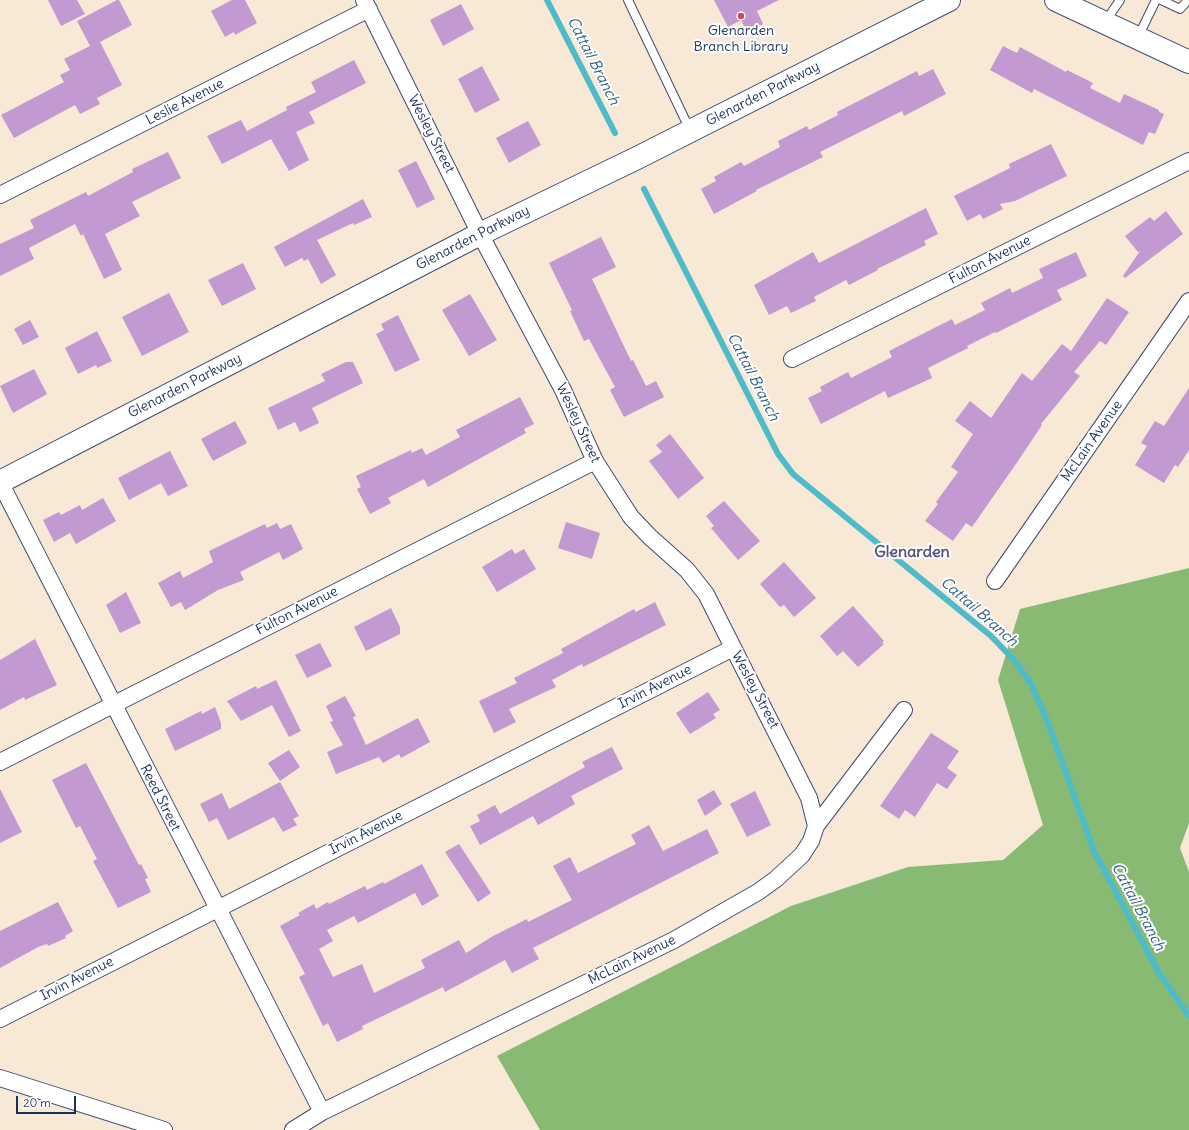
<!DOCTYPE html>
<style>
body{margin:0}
#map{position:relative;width:1189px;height:1130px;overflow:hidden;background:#f8e8d6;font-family:Delius,sans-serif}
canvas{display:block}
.scale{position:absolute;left:16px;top:1096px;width:60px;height:18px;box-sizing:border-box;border:2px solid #1b2f5e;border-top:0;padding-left:5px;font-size:12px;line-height:14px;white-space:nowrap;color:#1b2f5e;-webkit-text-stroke:3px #fff;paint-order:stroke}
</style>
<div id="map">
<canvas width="1189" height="1130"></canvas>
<div class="scale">20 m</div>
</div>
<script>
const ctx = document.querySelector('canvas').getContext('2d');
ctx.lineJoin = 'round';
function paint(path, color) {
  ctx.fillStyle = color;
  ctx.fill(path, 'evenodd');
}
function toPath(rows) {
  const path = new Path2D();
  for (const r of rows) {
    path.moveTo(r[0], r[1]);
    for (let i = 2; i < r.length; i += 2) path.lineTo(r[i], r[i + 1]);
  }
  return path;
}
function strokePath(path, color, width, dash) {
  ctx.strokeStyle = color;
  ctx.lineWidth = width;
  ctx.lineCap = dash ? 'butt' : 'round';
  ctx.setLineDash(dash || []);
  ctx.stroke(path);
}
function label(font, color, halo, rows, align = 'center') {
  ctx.font = font + ' Delius,sans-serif';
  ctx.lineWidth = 4;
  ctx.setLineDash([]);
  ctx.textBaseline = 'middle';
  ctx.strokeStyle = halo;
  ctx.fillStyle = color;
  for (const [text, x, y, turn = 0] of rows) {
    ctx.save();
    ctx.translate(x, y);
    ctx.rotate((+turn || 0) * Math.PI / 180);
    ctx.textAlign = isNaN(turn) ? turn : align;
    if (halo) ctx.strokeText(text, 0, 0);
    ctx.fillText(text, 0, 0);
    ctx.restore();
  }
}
paint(toPath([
 [1189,568,1189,823,1180,848,1189,872,1189,1130,540,1130,497,1056,791,906,908,867,1003,860,1043,825,998,680,1020,609]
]), '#88ba74');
strokePath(toPath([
 [547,0,615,133],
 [644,189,778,454,793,474,991,636,1015,661,1031,684,1048,723,1094,851,1159,973,1189,1016]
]), '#4ebbc9', 6);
paint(toPath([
 [48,0,77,0,85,14,61,26],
 [117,0,119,0,132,25,100,42,122,85,97,98,100,104,80,114,75,105,14,138,1,115,64,82,60,75,70,70,64,59,90,46,77,21],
 [232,0,245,0,257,23,235,35,234,32,225,37,211,11],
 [714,0,779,0,757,11,763,24,747,32,741,20,728,27],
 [461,4,474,29,443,46,430,20],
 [1003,46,1017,53,1020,47,1066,72,1067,70,1093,83,1090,88,1120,103,1124,94,1159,110,1159,112,1164,114,1155,134,1149,132,1143,145,1034,89,1032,93,990,70],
 [354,60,366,83,309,112,315,123,296,132,309,160,289,171,271,139,222,164,207,136,241,120,247,131,287,110,286,107,316,92,311,82],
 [482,66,500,100,475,113,458,79],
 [933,69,946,94,904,116,902,111,820,152,823,157,756,190,757,191,714,214,701,189,716,181,714,177,741,162,744,166,780,147,778,141,807,126,809,130,838,115,837,112,917,71,919,76],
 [528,121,541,145,509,163,496,138],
 [1051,144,1067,176,1015,201,1000,204,1003,209,983,219,980,214,967,221,954,196,1010,168,1009,164],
 [168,152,181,178,132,202,140,216,105,234,122,270,104,279,83,234,81,236,75,224,29,248,34,259,0,276,0,244,34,228,30,220,86,192,88,196,133,172,132,169],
 [416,161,435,199,417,208,398,170],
 [363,199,372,217,354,225,353,223,317,240,336,275,321,284,308,259,304,261,302,258,285,267,274,247],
 [926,208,938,234,924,241,926,245,877,269,878,270,849,285,846,280,814,297,816,301,791,313,787,306,769,315,754,285,813,252,819,263],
 [1166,211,1183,234,1125,278,1123,276,1140,251,1138,252,1125,236,1150,217,1154,221],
 [601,237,616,267,592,279,631,361,633,360,646,386,656,381,664,397,624,417,610,390,615,387,589,339,584,341,570,311,572,310,549,263],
 [1076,252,1087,276,1057,290,1062,300,996,333,995,332,967,346,968,348,928,368,932,378,888,398,885,391,821,424,808,398,822,391,820,387,848,372,851,378,892,357,889,351,952,319,955,325,985,310,981,303,1010,288,1012,293,1043,278,1039,269],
 [243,263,256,289,222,306,208,280],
 [169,293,189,332,142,356,122,317],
 [470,294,497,340,469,356,442,310],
 [1107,298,1129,312,1106,345,1100,341,1074,372,1080,376,1041,424,1042,425,1018,461,972,527,966,523,953,541,925,521,938,504,936,502,958,472,951,467,973,434,955,421,970,401,991,418,1022,373,1032,381,1062,344,1071,351],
 [398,315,420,360,395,372,376,334,384,330,381,324],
 [30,320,39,337,23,345,14,329],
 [97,331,112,361,97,368,96,365,78,374,65,348],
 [346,362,353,362,363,383,312,408,319,423,300,432,295,422,278,430,268,408,325,381,321,374],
 [34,369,47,394,13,413,0,386],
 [1189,388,1189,450,1178,467,1175,465,1164,483,1135,465,1147,446,1141,443,1155,421,1164,426],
 [520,397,534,424,524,429,526,433,428,487,424,479,388,498,391,503,370,514,357,489,361,487,356,476,411,450,412,453,422,448,426,455,460,437,456,430],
 [235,421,247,443,213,461,201,439],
 [670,434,704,478,678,499,649,461,662,452,656,445],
 [170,451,188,486,168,496,161,483,129,500,118,478],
 [103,498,116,521,76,544,70,533,54,542,43,520,59,512,61,515,80,505,82,510],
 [724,501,760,541,738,560,711,528,714,526,706,516],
 [566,522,600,533,592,559,558,548],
 [277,523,280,529,291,524,303,549,283,560,279,552,240,572,244,580,218,590,185,610,181,602,171,607,158,583,180,571,183,578,213,562,209,551,265,524,267,528],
 [512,549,515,554,524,549,536,569,497,592,482,567],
 [784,562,816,598,794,617,784,605,780,607,760,584],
 [126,592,141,623,120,633,106,605],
 [655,602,666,625,583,667,582,664,552,680,556,687,509,709,516,722,494,733,479,701,517,683,514,678,563,653,561,649,634,609,636,612],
 [853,606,884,641,882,643,884,644,858,667,843,651,837,656,820,636],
 [391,608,400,627,400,634,366,651,354,627],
 [35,639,57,685,25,700,24,697,0,710,0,660],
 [320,643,332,666,307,678,295,655],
 [276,680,301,731,289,737,272,705,241,721,227,701,256,686,257,689],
 [708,692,720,710,713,714,716,718,690,734,676,713],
 [345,696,356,716,353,717,366,745,418,718,430,742,401,758,399,754,383,763,379,757,336,774,327,752,343,745,330,722,333,721,326,706],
 [215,707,221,723,221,729,175,751,165,729,201,711,202,714],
 [931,733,959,751,947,768,957,775,947,789,937,783,915,817,905,810,899,819,880,806],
 [612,747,623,769,571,796,575,804,538,825,533,816,480,845,470,826,480,821,477,815,495,805,500,814,585,767,582,762],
 [289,750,300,767,280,781,268,763],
 [86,763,139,865,141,864,148,878,145,879,151,892,118,908,93,861,97,859,80,826,76,828,52,780],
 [280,782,299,816,293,819,297,825,283,832,274,817,228,840,217,818,209,822,200,804,222,793,229,809],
 [0,789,22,832,0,843],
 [714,790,722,804,705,816,697,800],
 [755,791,771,825,747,837,730,804],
 [649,825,663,851,707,829,719,853,533,948,539,959,512,973,505,960,445,992,443,987,362,1026,363,1029,337,1042,328,1023,323,1026,299,977,305,974,280,926,300,915,298,913,314,904,316,909,328,902,329,904,365,886,367,890,383,882,384,884,422,864,439,896,422,906,415,893,358,923,354,916,327,930,333,941,319,949,333,977,362,964,374,993,425,968,421,960,459,940,466,953,493,936,527,919,528,922,572,900,553,866,570,857,578,873,636,844,631,835],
 [459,844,491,893,478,902,445,852],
 [58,902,73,931,65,936,66,938,48,946,47,944,38,947,0,968,0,931]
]), '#c299d1');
const lane = toPath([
 [628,0,690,130],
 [1161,0,1180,9,1188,0],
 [1105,22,1120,0],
 [1138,37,1156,0]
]);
const street = toPath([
 [364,0,480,234,563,390,595,461,631,517,650,537,687,570,706,594,809,798,816,826],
 [0,195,369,9],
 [792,359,1189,161],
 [0,482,322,1112],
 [995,581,1189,301],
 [0,762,595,461],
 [0,1019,733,648],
 [0,1078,164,1130],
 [293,1130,322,1112,674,940,758,892,776,879,802,855,811,841,816,826,904,710]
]);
const secondary = toPath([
 [1056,0,1189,62],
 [0,482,480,234,637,158,949,0]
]);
strokePath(lane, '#3c4b70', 10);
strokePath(street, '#3c4b70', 18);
strokePath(secondary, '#3c4b70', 24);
strokePath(lane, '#fff', 8);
strokePath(street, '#fff', 16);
strokePath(secondary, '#fff', 22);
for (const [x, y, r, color] of [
 [741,16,4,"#d1495b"]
]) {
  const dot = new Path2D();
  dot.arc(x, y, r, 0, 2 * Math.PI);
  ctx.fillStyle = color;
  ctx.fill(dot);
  strokePath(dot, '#fff', 1.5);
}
label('14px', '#1b2f5e', '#fff', [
 ["Glenarden",741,31],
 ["Branch Library",741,47]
]);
label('14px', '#1b2f5e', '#fff', [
 ["Glenarden Parkway",763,94,-27],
 ["Leslie Avenue",185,102,-27],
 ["Wesley Street",431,134,63],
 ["Glenarden Parkway",473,238,-27],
 ["Fulton Avenue",990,260,-27],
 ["Glenarden Parkway",185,386,-27],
 ["Wesley Street",578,423,65],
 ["McLain Avenue",1092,441,-55],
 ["Fulton Avenue",297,611,-27],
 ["Irvin Avenue",655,687,-27],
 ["Wesley Street",755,690,62],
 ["Reed Street",160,798,63],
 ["Irvin Avenue",366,833,-27],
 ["McLain Avenue",632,960,-26],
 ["Irvin Avenue",77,979,-27]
]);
label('italic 15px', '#2d6083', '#fff', [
 ["Cattail Branch",593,61,63],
 ["Cattail Branch",753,377,63],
 ["Cattail Branch",979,612,41],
 ["Cattail Branch",1138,907,62]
]);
label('bold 16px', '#555486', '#fff', [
 ["Glenarden",912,552]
]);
</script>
